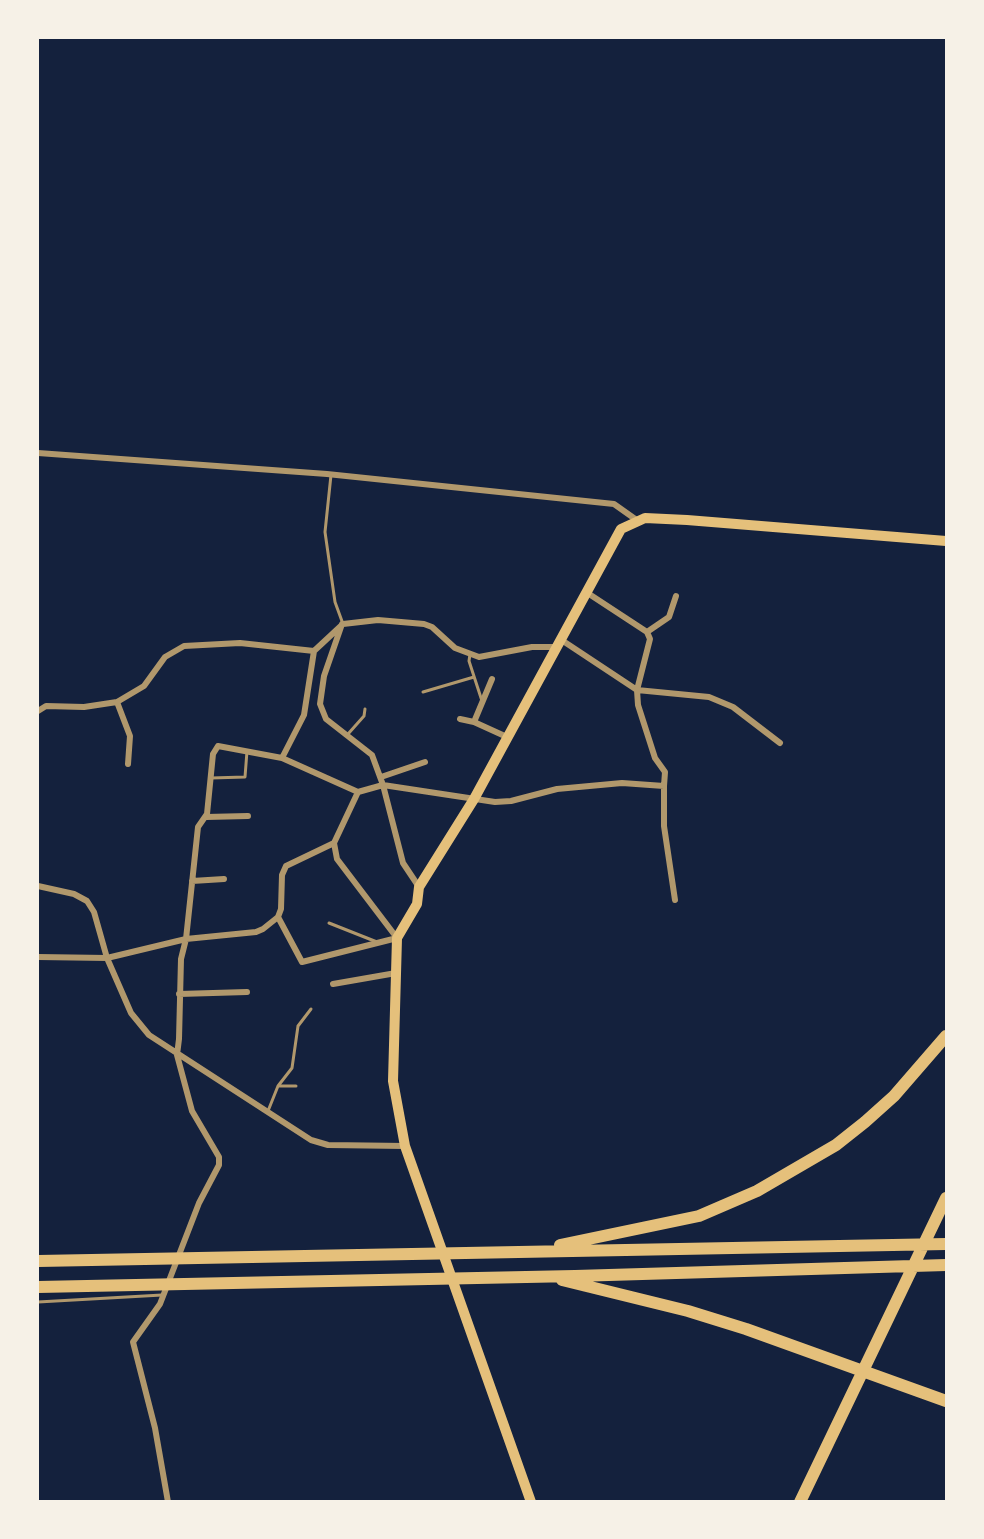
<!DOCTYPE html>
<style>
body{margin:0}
#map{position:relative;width:984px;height:1539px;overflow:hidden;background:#14213d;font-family:Cabin,sans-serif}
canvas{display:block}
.frame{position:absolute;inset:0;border:39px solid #f6f1e7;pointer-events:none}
</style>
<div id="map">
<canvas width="984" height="1539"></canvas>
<div class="frame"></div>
</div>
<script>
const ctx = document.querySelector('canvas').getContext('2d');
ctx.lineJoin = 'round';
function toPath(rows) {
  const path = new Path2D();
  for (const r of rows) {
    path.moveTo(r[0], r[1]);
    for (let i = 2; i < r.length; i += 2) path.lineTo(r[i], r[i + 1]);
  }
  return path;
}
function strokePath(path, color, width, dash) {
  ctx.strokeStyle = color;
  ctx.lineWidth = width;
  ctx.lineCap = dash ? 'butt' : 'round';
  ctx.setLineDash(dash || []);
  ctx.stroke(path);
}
strokePath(toPath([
 [331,475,325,532,335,602,343,624],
 [470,654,469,661,482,701],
 [423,692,474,677],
 [348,734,364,716,365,709],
 [211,778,245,777,247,751],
 [329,923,377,942],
 [278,1086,296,1086],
 [268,1111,278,1086,292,1068,298,1026,311,1009],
 [38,1302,162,1295]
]), '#b1986c', 3);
strokePath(toPath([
 [38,453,327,474,614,504,638,521],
 [342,624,324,676,320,704,326,719,372,755,383,785,403,863,419,887],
 [647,632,669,617,676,596],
 [560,639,637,690,709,697,733,707,780,743],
 [117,702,130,736,128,764],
 [38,711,46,706,84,707,117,702,144,686,165,657,184,646,240,643,314,651,343,624,378,620,424,624,432,627,455,648,479,657,532,647,555,647],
 [460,719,474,722,507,737],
 [474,722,492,679],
 [282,758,358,792,383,785,495,802,511,801,557,789,622,783,664,786,665,772,655,758,638,705,637,690,650,639,647,632,586,592],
 [381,777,425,762],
 [664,786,664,826,675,900],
 [206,817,248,816],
 [192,881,224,879],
 [38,886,74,894,87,901,94,912,107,958,186,939,256,932,263,929,278,917,281,909,282,875,286,866,334,843],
 [278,917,302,962,397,938,337,859,334,843,358,792],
 [38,957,107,958,131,1013,149,1035,311,1140,328,1145,405,1146],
 [333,984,396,973],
 [179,994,247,992],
 [168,1502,155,1428,133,1342,160,1304,199,1203,219,1165,219,1157,192,1111,177,1055,179,1039,181,959,186,939,198,827,207,814,213,754,218,746,282,758,304,715,314,651]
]), '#b1986c', 6);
strokePath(toPath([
 [531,1502,405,1146,393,1081,397,938,417,904,419,887,474,799,621,529,645,518,687,520,946,541]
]), '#e5c07b', 10);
strokePath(toPath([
 [560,1245,699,1216,757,1191,836,1145,865,1122,894,1096,946,1036],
 [38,1261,946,1244],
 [562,1280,688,1311,746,1329,946,1401],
 [38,1287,575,1276,946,1265],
 [800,1502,946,1198]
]), '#e5c07b', 12);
</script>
